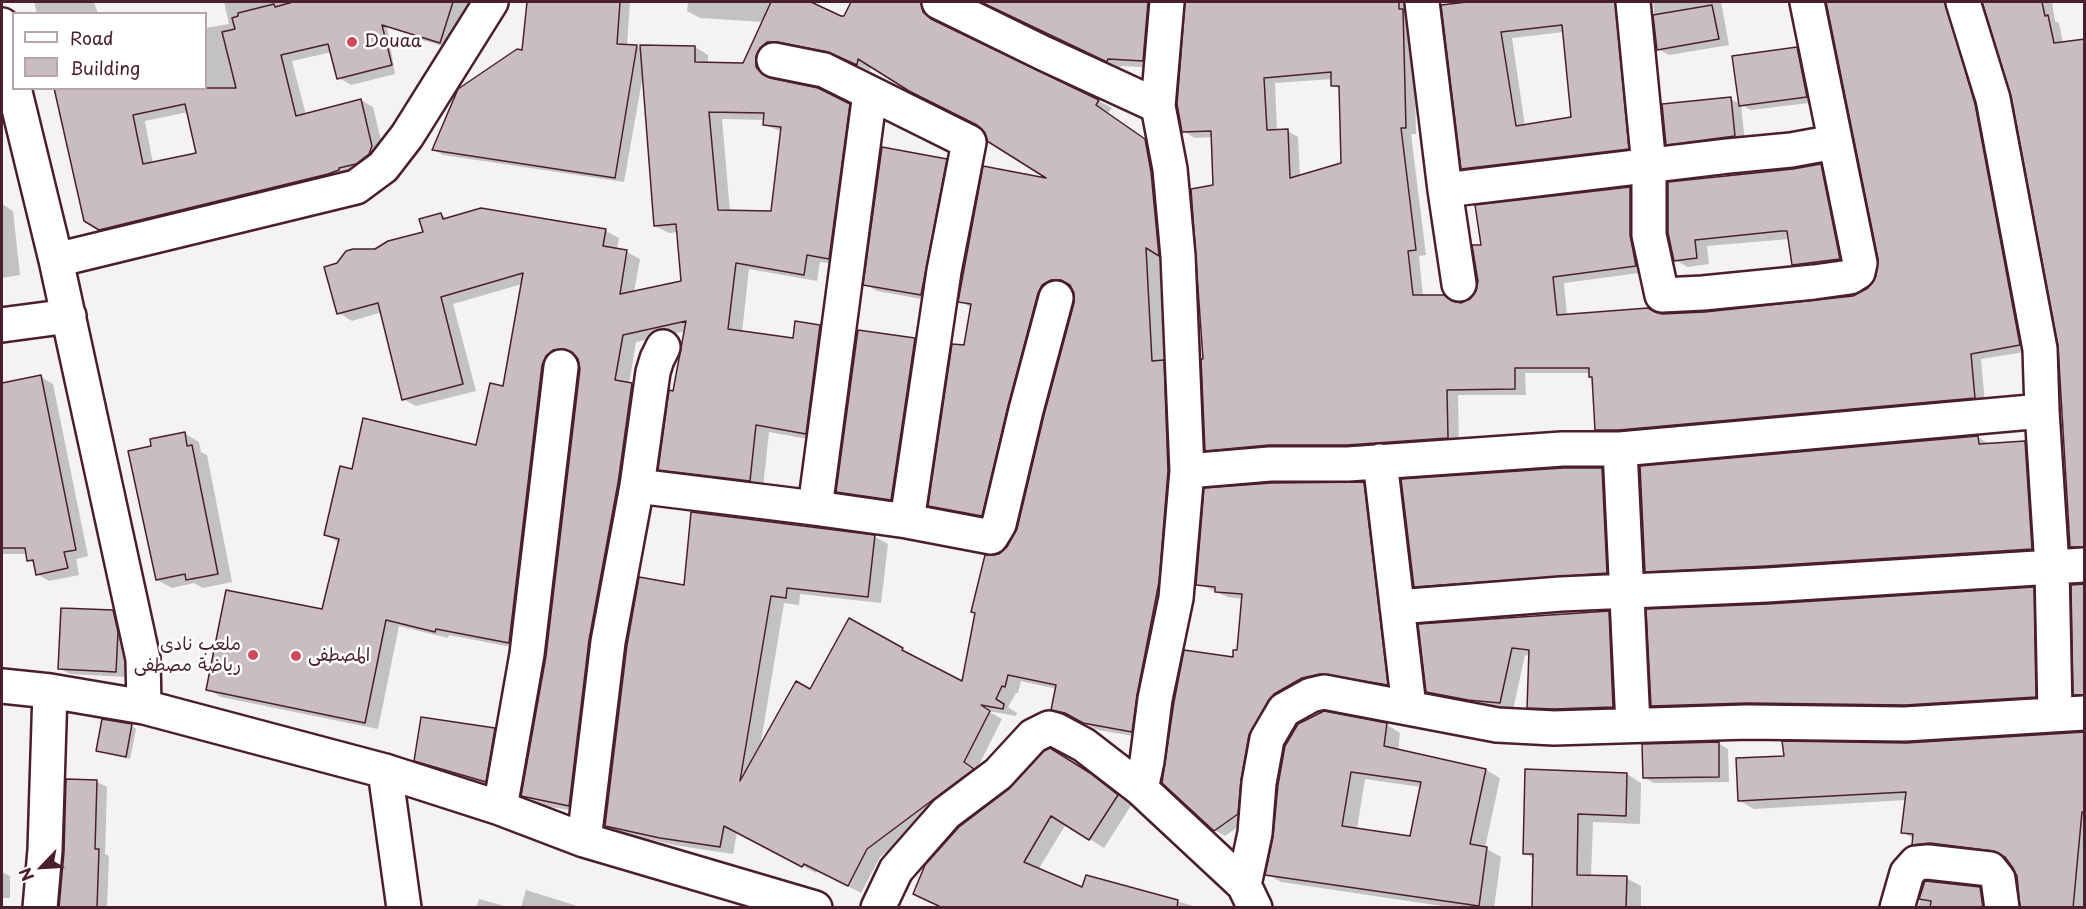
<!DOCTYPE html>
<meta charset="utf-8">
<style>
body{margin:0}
#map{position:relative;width:2086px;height:909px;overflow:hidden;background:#f4f2f2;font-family:"Playpen Sans",sans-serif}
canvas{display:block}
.frame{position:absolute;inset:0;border:3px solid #4a1f2b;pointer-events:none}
.legend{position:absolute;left:12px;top:12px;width:195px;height:78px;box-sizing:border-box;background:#fff;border:2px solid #b7a5aa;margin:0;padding:8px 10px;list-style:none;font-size:18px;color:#4a1f2b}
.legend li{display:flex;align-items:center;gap:12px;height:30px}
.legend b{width:30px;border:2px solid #b7a5aa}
.north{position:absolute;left:12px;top:837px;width:60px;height:60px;-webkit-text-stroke:4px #fff;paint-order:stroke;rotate:245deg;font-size:16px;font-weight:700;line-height:24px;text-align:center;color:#4a1f2b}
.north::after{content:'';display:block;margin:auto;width:21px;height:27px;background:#4a1f2b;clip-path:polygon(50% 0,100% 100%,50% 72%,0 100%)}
</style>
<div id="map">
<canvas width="2086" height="909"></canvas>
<div class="frame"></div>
<ul class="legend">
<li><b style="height:8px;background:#fff"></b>Road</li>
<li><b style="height:16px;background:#cabdc1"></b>Building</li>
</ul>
<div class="north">N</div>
</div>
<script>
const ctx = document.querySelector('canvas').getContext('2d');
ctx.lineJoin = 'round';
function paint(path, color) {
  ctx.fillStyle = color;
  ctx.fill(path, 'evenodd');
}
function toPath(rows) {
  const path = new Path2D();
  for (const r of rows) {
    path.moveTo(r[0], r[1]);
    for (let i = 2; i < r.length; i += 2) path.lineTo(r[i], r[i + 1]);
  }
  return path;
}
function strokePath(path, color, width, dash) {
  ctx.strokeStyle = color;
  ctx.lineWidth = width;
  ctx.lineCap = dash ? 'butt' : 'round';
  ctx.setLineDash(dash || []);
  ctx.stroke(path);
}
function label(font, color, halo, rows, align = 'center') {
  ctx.font = font + ' "Playpen Sans","Playpen Sans Arabic",sans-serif';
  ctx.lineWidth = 5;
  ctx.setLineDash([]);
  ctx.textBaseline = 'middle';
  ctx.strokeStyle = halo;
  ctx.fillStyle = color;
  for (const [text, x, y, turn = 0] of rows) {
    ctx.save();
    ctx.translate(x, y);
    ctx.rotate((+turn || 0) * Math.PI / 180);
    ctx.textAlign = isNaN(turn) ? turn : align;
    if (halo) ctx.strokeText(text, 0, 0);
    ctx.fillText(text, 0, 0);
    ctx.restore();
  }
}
paint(toPath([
 [34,2,94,2,98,14,37,14],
 [224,2,383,2,395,74,351,85,339,78,332,52,292,61,306,115,361,100,373,107,384,153,368,170,112,236,85,220,56,88,206,88,206,28,229,24],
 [188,112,197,154,153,164,145,121],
 [406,2,470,2,455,50,419,39,404,30],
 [528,2,630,2,627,46,637,46,642,49,695,47,708,55,708,64,744,64,764,22,700,18,687,11,688,2,808,2,841,17,845,17,853,2,895,2,917,15,918,2,935,2,933,11,936,21,941,25,1099,101,1112,108,1108,113,1158,148,1172,261,1159,254,1164,362,1176,369,1181,479,1145,738,1098,730,1079,720,1066,717,1053,709,1057,689,1021,681,1018,693,1016,693,1008,707,1017,713,1016,716,988,711,1002,719,976,771,985,777,880,857,861,893,817,870,816,873,737,832,733,854,674,845,619,832,606,825,686,587,875,537,888,544,881,603,800,594,799,605,784,603,760,748,810,691,850,620,915,657,914,659,963,684,1000,555,1008,548,1019,529,1076,303,1075,292,1072,287,1064,287,995,523,943,513,930,505,966,347,972,308,960,301,1053,181,981,126,871,65,870,71,843,58,792,48,769,75,773,80,849,105,862,113,842,265,820,262,817,281,749,269,742,332,795,339,797,323,820,326,833,334,819,441,769,432,763,488,673,477,660,469,686,331,636,342,629,384,645,393,582,812,544,806,523,795,547,656,581,369,579,358,577,355,567,357,522,649,449,635,448,638,399,626,378,729,221,697,208,689,323,611,339,543,326,535,353,470,477,447,504,388,522,284,453,304,476,391,416,406,403,399,382,312,352,321,339,313,375,250,425,234,440,214,448,219,606,231,619,238,617,250,627,252,640,259,634,292,682,282,678,232,669,233,655,226,643,75,624,182,443,155,434,150,524,52],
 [722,119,765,120,764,124,782,132,772,213,730,212],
 [982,2,1161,2,1156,68,1121,66,1120,68],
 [1187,2,1413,2,1416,134,1411,134,1426,255,1419,256,1423,297,1461,304,1471,300,1478,292,1483,247,1630,188,1641,194,1647,272,1564,283,1567,316,1704,313,1853,297,1861,294,1874,284,1880,259,1828,2,1957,2,1985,111,2031,351,1981,359,1985,404,1608,436,1597,429,1593,378,1590,376,1590,373,1525,373,1526,395,1458,395,1459,444,1217,456,1206,450,1205,361,1215,187,1213,137,1195,138,1183,131],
 [1333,79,1333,85,1341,90,1343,164,1300,176,1298,137,1287,131,1277,131,1275,83],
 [1480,2,1627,2,1639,155,1474,175,1463,168,1443,6],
 [1564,32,1573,119,1525,126,1512,38],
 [1653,2,1721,2,1729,45,1669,55,1658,49],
 [1984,2,2052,2,2055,21,2059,23,2063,43,2084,40,2084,553,2071,546,2060,346,2013,95],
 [1797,49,1807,55,1817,102,1751,110,1741,105,1745,142,1677,149,1667,144,1731,99,1740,104],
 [946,161,958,168,933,301,877,291,865,284],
 [1820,165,1833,172,1852,266,1805,272,1793,264,1789,239,1707,246,1709,264,1688,267,1675,260,1669,233],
 [2,204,13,211,20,275,2,278],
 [915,340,928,347,904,506,851,499,838,491],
 [41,377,53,384,88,556,76,559,79,575,49,581,37,574,35,563,29,560,28,554,2,554,2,473,10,473,2,434,2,385],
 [184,433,199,442,201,452,207,455,232,582,203,588,194,583,172,588,157,580,153,447],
 [1978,437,1989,444,2025,442,2036,449,2043,555,1657,577,1646,571],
 [1602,469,1612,475,1616,578,1425,592,1415,586],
 [1363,483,1374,490,1398,690,1286,700,1248,820,1225,836,1214,830,1234,658,1239,651,1243,599,1228,597,1198,584],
 [2033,588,2048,597,2050,705,1667,714,1652,705,1768,605],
 [113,612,123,618,128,639,126,677,70,674,60,669],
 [1608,612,1622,620,1626,714,1542,715,1529,707,1530,656,1525,655,1513,710,1483,707,1441,699,1428,691,1420,626],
 [103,721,132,726,136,729,130,759,98,750],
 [1386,724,1400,733,1398,751,1486,770,1500,778,1485,848,1501,857,1494,908,1455,908,1281,882,1267,874],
 [1365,779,1421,787,1411,837,1357,829],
 [494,730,504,736,495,787,426,766,416,760],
 [2084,733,2084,908,2022,908,2018,876,2007,858,1945,851,1928,853,1914,845,1914,839,1903,832,1907,800,1754,809,1740,801,1786,757,1906,744],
 [1718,743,1728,749,1729,782,1654,783,1644,777],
 [1065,759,1105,784,1132,804,1104,848,1066,824,1038,870,1083,890,1087,876,1201,908,942,908,915,894],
 [1627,774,1641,783,1640,824,1593,822,1591,877,1626,878,1641,886,1641,908,1534,908,1534,859,1525,853],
 [67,781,97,782,107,787,105,854,109,856,107,908,61,908],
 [2,872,10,876,10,898,2,898],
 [1925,883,1980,888,1994,897,1996,908,1918,908],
 [526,890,584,908,521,908],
 [479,899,512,908,476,908]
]), '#0003');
const building = toPath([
 [293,2,453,2,440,43,382,25,392,65,337,79,328,44,281,55,296,116,361,99,372,146,369,154,356,164,339,168,339,170,328,174,99,230,84,221,54,88,236,88,222,32,235,29,232,18,238,16,238,13,274,4,275,7,293,2],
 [185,104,196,153,143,164,133,115,185,104],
 [527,2,620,2,617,44,637,45,615,178,432,150,458,89,517,49,522,50,527,2],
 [771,2,811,2,841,16,844,16,851,2,921,2,923,12,931,19,1099,100,1096,105,1145,139,1151,172,1159,256,1146,248,1152,361,1164,360,1168,471,1159,582,1137,695,1132,732,1083,723,1065,713,1051,710,1056,685,1008,675,1005,687,1002,686,996,699,1004,704,1003,709,981,705,990,711,964,762,974,769,867,849,848,886,804,864,802,867,724,826,720,847,660,838,605,826,627,645,639,577,684,585,691,512,875,535,868,597,787,588,786,598,771,596,740,781,796,681,810,689,849,618,903,648,902,650,962,681,975,613,971,612,985,555,999,554,1007,547,1017,529,1044,415,1074,303,1074,293,1070,285,1061,280,1051,280,1042,285,1038,293,1008,406,982,516,928,506,952,344,964,345,971,304,958,302,983,166,1046,178,987,141,985,133,977,125,909,91,858,59,857,65,828,52,777,42,767,42,760,48,756,56,756,67,762,74,770,78,818,88,850,104,829,259,807,255,804,275,736,263,728,329,793,338,795,321,820,325,806,434,756,425,750,481,658,470,669,390,673,391,686,321,623,335,615,380,632,383,618,483,589,640,569,806,521,796,546,656,580,369,578,359,572,352,564,349,553,350,546,356,542,365,509,643,436,629,435,632,386,620,365,723,206,690,226,590,322,609,339,539,324,535,340,466,352,469,363,418,476,445,490,383,503,386,523,273,441,297,463,384,402,400,378,303,337,314,324,267,337,263,346,251,353,249,375,249,388,241,423,232,419,219,441,213,443,219,481,208,606,229,603,246,627,250,620,294,681,281,676,224,654,226,640,45,695,46,695,62,743,63,771,2],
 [709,112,764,113,763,125,781,127,771,211,718,210,709,112],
 [981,2,1148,2,1143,61,1108,59,1107,62,981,2],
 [1185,2,1399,2,1399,9,1403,9,1406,128,1401,128,1416,250,1408,251,1413,295,1444,295,1452,301,1461,303,1470,299,1476,291,1478,281,1472,245,1481,245,1475,205,1630,187,1630,235,1636,266,1553,277,1557,315,1648,308,1655,312,1662,314,1705,312,1853,296,1868,288,1876,276,1878,259,1826,2,1945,2,1975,104,2020,345,1971,354,1975,398,1619,430,1595,430,1592,377,1589,377,1589,368,1515,368,1515,389,1447,390,1448,438,1347,445,1269,445,1205,451,1201,359,1203,359,1191,189,1213,185,1211,131,1182,132,1177,104,1185,2],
 [1331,72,1331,86,1339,86,1341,163,1290,178,1288,129,1267,130,1264,78,1331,72],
 [1467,2,1615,2,1629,149,1461,169,1441,5,1467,2],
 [1562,25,1571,117,1516,126,1501,32,1562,25],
 [1982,2,2042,2,2045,16,2048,15,2054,43,2085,39,2085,547,2070,547,2058,346,2011,96,1982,2],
 [1712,5,1719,39,1657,50,1653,15,1712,5],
 [1797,47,1807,97,1739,106,1732,56,1797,47],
 [1731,97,1735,136,1666,145,1662,104,1731,97],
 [882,147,947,159,921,295,863,285,882,147],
 [1821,164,1840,259,1792,265,1787,231,1781,231,1695,240,1697,258,1674,261,1668,233,1668,182,1793,169,1821,164],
 [858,330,915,338,891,500,836,492,858,330],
 [41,375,76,550,64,552,68,568,36,575,33,560,27,561,25,548,2,548,2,383,41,375],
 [185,432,187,446,192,445,218,574,186,580,185,574,156,580,128,451,151,446,150,439,185,432],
 [1978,436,1979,444,2025,441,2032,549,1766,566,1645,572,1640,466,1978,436],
 [1563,468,1602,468,1607,573,1414,587,1401,479,1563,468],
 [1364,482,1388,685,1320,674,1302,678,1274,694,1268,701,1249,735,1241,780,1238,814,1214,831,1162,783,1174,702,1184,650,1233,657,1233,650,1237,650,1242,594,1215,592,1215,587,1196,585,1204,488,1271,483,1364,482],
 [2085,584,2085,695,2073,695,2071,585,2085,584],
 [2034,587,2036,697,1905,705,1747,703,1651,706,1646,609,1768,604,2034,587],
 [61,608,113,610,118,632,116,672,58,669,61,608],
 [1609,611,1613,707,1554,709,1527,708,1529,650,1512,648,1500,703,1468,700,1426,692,1418,624,1609,611],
 [1324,711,1387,723,1384,746,1486,769,1470,844,1487,847,1479,906,1265,875,1273,837,1278,785,1285,746,1298,724,1324,711],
 [1351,772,1421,782,1410,836,1342,826,1351,772],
 [421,717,495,728,486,782,414,761,421,717],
 [102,719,132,724,126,757,96,751,102,719],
 [2085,732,2085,812,2082,812,2073,908,2020,908,2017,876,2013,868,2005,857,1993,851,1930,843,1912,845,1913,834,1901,833,1906,792,1738,801,1736,758,1784,756,1782,741,1906,743,2085,732],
 [1719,742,1719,777,1643,778,1642,744,1719,742],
 [1050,748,1090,773,1118,795,1089,840,1051,816,1024,862,1082,887,1086,875,1178,900,1177,908,943,908,913,894,925,865,959,827,1009,789,1044,751,1050,748],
 [1525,769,1627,773,1626,816,1578,814,1577,875,1627,876,1626,908,1532,908,1533,854,1523,854,1525,769],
 [66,779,97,780,95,849,99,849,97,908,59,908,64,852,66,779],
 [1925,881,1980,887,1983,908,1930,908,1931,901,1919,899,1925,881]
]);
paint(building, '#cabdc1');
strokePath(building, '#4a1f2b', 1.5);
const minor = toPath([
 [939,2,1043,53,1158,106],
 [1422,2,1445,190,1459,284],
 [1633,2,1649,166,1649,235,1662,295,1703,293,1814,282,1850,277,1858,272,1860,263,1807,2],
 [1963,2,1993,99,2040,349,2042,411,2052,567,2055,713],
 [2,25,14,87],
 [774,60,824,70,969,142,944,271,907,521],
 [14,88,56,260],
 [1445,190,1728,156,1791,150,1835,142],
 [2,325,69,316],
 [1620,449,1633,725],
 [1380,461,1409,707],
 [1187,471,1270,464,1348,464,1562,449,1620,449,2042,411],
 [637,486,815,508,907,521,991,537,999,524,1026,410,1056,298],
 [815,508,870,93],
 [1397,607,1561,594,1767,585,2084,565],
 [2,686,50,691,144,707,385,771,500,808,584,840,815,908],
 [144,707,143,659,56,260,356,187,383,167,407,136,491,2],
 [385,771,404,908],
 [1141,789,1147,761,1155,699,1176,598,1187,471,1178,256,1170,169,1158,106,1167,2],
 [500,808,527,654,561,367],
 [584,840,608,642,637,486,653,372,657,359,663,347],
 [1244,885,1255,833,1259,783,1267,739,1284,710,1311,695,1324,692,1497,725,1554,728,1747,722,1905,724,2084,713],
 [40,908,45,850,50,691],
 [878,908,896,870,946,813,998,774,1033,736,1049,728,1056,730,1084,745,1141,789,1244,885,1255,908],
 [1897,908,1907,873,1916,863,1928,862,1990,869,1998,879,2002,908]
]);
strokePath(minor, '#4a1f2b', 38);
strokePath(minor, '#fff', 33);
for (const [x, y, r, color] of [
 [352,42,6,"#d1495b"],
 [253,655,6,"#d1495b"],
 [296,656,6,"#d1495b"]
]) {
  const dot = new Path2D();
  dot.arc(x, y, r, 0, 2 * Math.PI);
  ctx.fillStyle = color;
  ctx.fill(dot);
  strokePath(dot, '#fff', 2);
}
label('18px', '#4a1f2b', '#fff', [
 ["Douaa",364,42],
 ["ملعب نادی",241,645,"right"],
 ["ریاضة مصطفی",241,666,"right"],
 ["المصطفى",308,656]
], 'left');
</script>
